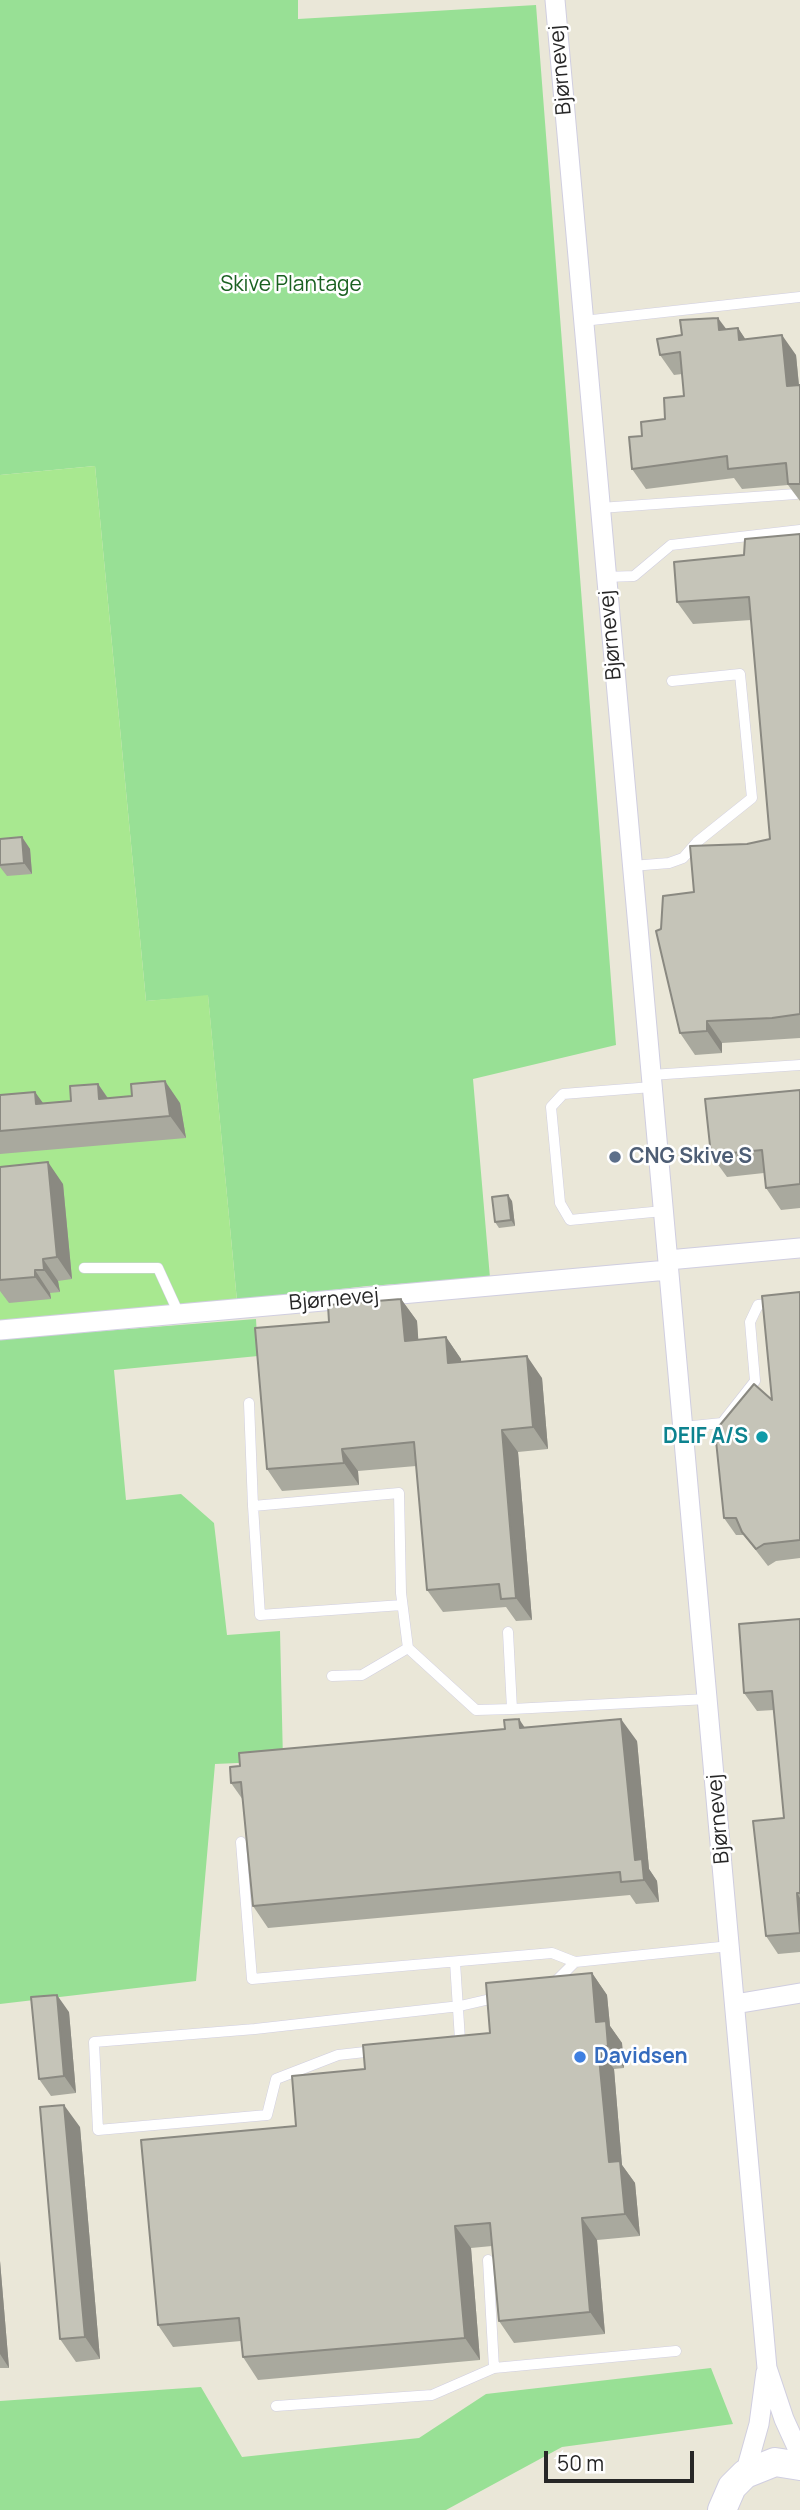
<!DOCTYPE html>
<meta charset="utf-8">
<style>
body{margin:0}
#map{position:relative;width:800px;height:2510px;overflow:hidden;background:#eae7d8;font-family:Manrope,sans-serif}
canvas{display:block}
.scale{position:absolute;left:544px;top:2451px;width:150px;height:32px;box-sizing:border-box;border:4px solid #272727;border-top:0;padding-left:9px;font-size:21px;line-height:24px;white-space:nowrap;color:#272727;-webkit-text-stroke:5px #fff;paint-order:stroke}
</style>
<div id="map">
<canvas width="800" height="2510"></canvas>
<div class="scale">50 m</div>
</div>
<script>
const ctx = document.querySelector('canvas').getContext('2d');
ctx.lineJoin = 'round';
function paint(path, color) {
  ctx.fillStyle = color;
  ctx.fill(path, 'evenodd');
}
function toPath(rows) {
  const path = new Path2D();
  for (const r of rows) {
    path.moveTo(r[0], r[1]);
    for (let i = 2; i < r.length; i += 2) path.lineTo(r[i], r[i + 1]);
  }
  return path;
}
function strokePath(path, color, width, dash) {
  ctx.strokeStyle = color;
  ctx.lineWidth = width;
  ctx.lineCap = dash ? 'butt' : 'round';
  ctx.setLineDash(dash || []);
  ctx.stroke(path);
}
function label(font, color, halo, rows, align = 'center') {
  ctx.font = font + ' Manrope,sans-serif';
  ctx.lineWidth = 5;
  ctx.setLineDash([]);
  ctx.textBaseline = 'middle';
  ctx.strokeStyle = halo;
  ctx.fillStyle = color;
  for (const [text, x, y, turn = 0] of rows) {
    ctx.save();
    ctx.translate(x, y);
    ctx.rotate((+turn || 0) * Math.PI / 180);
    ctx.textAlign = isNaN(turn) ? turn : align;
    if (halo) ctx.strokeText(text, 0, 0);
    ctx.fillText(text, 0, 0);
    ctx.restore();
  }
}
paint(toPath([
 [0,0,298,0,298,19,536,5,616,1045,473,1079,490,1278,367,1286,237,1301,208,996,146,1001,95,466,0,475],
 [256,1319,258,1356,114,1370,126,1500,181,1494,214,1523,227,1635,280,1631,283,1761,215,1764,196,1981,0,2004,0,1339],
 [711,2368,733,2424,562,2447,446,2510,0,2510,0,2401,201,2387,242,2457,419,2438,486,2394]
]), '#98e095');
paint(toPath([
 [95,466,146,1001,208,995,237,1301,0,1324,0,475]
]), '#a8e890');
const service = toPath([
 [583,321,800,297],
 [600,508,796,494],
 [606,577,634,576,671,545,800,530],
 [632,866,669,863,683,858,697,842,752,798,740,674,672,681],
 [651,1075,800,1065],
 [652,1087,563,1094,551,1107,560,1203,570,1220,663,1211],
 [84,1268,158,1268,179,1314],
 [249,1403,253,1506,399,1493,401,1593,408,1648,476,1710,512,1709],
 [683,1427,722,1423,755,1381,750,1322,758,1305,800,1300],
 [253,1506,260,1615,402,1605],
 [508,1632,512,1709,708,1699],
 [332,1676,362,1675,408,1648],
 [241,1842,252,1979,552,1953,575,1962,730,1946],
 [553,1984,575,1962],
 [452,2041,460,2040,455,1962],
 [374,2051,338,2055,276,2079,267,2115,98,2130,94,2042,255,2029,460,2006,499,1997],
 [488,2260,494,2368],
 [276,2406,432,2395,494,2368,676,2351]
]);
const minor = toPath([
 [555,0,767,2368,784,2419,800,2454],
 [668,1260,800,1248],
 [0,1330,668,1270],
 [735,2004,800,1993],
 [745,2474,759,2424,766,2372]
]);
const secondary = toPath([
 [722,2510,732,2487,745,2474,775,2462,800,2466]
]);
strokePath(service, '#d0cee0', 11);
strokePath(minor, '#d0cee0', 21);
strokePath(secondary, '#d0cee0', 30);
strokePath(service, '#fff', 10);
strokePath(minor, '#fff', 19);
strokePath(secondary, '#fff', 28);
paint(toPath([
 [738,328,745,339,796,355,799,385,800,385,800,501,788,485,742,489,734,478,646,489,632,469,642,436,665,419,684,396,682,374,674,375,660,355,682,335],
 [800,534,800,1038,722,1043,722,1053,695,1055,680,1033,661,929,694,892,747,844,770,839,751,620,693,624,677,602,744,555],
 [22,837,30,849,32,874,7,876,0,867,0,839],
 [98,1084,108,1098,180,1103,186,1138,0,1154,0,1095,35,1092,43,1104,71,1101],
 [800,1090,800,1208,781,1210,766,1188,764,1173,727,1177,711,1155],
 [0,1167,63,1184,72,1279,58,1281,60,1292,50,1293,51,1299,9,1303,0,1291],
 [512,1201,515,1226,499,1228,495,1222],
 [800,1292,800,1558,776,1561,768,1566,744,1535,736,1535,724,1518,772,1400],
 [401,1299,417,1321,418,1340,446,1337,461,1359,461,1362,542,1378,548,1449,518,1452,532,1620,516,1621,506,1607,443,1612,427,1590,416,1466,358,1471,359,1485,282,1491,267,1469,329,1322],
 [800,1619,800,1952,778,1954,766,1936,784,1818,774,1710,757,1711,744,1693],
 [525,1728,637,1741,649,1869,657,1881,659,1902,636,1904,630,1895,268,1928,253,1906,243,1800,231,1783],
 [592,1973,607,1995,610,2026,622,2043,624,2068,614,2069,622,2165,635,2183,640,2236,597,2240,605,2334,514,2343,499,2321,492,2246,471,2248,480,2360,258,2380,243,2357,241,2341,173,2347,158,2325,296,2126,365,2069,490,2033],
 [69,2012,76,2093,51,2096,39,2079],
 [80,2127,100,2359,76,2362,60,2339],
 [0,2261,9,2368,0,2368]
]), '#a9a99e');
paint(toPath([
 [718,318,733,338,719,330],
 [738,328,752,349,739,340],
 [782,335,796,355,800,397,787,386],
 [22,837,30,849,32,874,24,863],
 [707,1021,722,1043,722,1053,707,1031],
 [165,1081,180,1103,186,1138,170,1116],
 [98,1084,113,1106,99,1099],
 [35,1092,51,1114,36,1104],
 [48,1162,63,1184,72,1279,57,1257],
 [508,1195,512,1201,515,1226,511,1220],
 [43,1259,58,1281,60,1292,44,1270],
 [35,1270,50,1293,51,1299,35,1277],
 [401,1299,417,1321,420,1363,405,1341],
 [446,1337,461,1359,463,1385,448,1363],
 [527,1356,542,1378,548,1449,533,1427],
 [502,1430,518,1452,532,1620,516,1598],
 [342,1449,358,1471,359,1485,344,1463],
 [519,1719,534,1741,520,1728],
 [621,1719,637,1741,649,1869,657,1881,659,1902,644,1880,635,1860],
 [797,1893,800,1898,800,1933],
 [592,1973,607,1995,610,2026,622,2043,624,2068,608,2046,596,2022],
 [57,1995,69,2012,76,2093,64,2076],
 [598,2047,614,2069,622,2165,635,2183,640,2236,625,2214,609,2162],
 [64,2105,80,2127,100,2359,85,2337],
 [582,2218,597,2240,605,2334,590,2312],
 [455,2226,471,2248,480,2360,465,2338],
 [0,2261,9,2368,0,2354]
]), '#8a8981');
const building = toPath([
 [718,318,719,330,738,328,739,340,782,335,787,386,800,385,800,484,788,484,786,463,728,469,727,456,632,469,629,437,642,436,641,422,665,419,664,398,684,396,680,352,660,355,657,339,682,335,680,320,718,318],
 [800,534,800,1014,772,1018,707,1021,707,1031,680,1033,656,931,661,929,663,896,694,892,690,846,747,844,770,839,749,597,677,602,674,562,744,555,745,539,800,534],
 [22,837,24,863,0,865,0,839,22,837],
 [165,1081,170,1116,0,1131,0,1095,35,1092,36,1104,71,1101,70,1086,98,1084,99,1099,132,1096,131,1084,165,1081],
 [800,1090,800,1184,766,1188,762,1150,711,1155,705,1099,800,1090],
 [48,1162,57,1257,43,1259,44,1270,35,1270,35,1277,0,1280,0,1167,48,1162],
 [508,1195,511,1220,495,1222,492,1197,508,1195],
 [800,1292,800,1540,764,1544,756,1549,742,1532,736,1518,724,1518,715,1431,754,1384,772,1400,762,1296,800,1292],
 [401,1299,405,1341,446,1337,448,1363,527,1356,533,1427,502,1430,516,1598,501,1599,499,1584,427,1590,414,1442,342,1449,344,1463,267,1469,255,1328,329,1322,328,1305,401,1299],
 [800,1619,800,1893,797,1893,800,1933,766,1936,753,1821,784,1818,772,1691,744,1693,739,1624,800,1619],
 [519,1719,520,1728,621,1719,635,1860,642,1859,644,1880,621,1882,620,1872,253,1906,241,1782,231,1783,230,1767,240,1766,239,1753,505,1729,504,1720,519,1719],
 [592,1973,596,2022,606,2021,608,2046,598,2047,609,2162,620,2161,625,2214,582,2218,590,2312,499,2321,490,2223,455,2226,465,2338,243,2357,239,2318,158,2325,141,2140,296,2126,292,2076,365,2069,363,2045,490,2033,486,1983,592,1973],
 [57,1995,64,2076,39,2079,31,1997,57,1995],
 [64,2105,85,2337,60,2339,40,2107,64,2105]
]);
paint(building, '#c5c4b8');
strokePath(building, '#8a8981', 2);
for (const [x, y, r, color] of [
 [615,1157,7,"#5c6f8a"],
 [762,1437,7,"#0f9aa8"],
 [580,2057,7,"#3f7fe0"]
]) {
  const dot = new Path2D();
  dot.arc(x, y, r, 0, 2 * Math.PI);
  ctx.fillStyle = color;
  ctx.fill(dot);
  strokePath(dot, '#fff', 2.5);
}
label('21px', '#272727', '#fff', [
 ["Bjørnevej",561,70,-95],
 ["Bjørnevej",611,635,-95],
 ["Bjørnevej",334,1300,-5],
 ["Bjørnevej",719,1819,-95]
]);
label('21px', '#1a6121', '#fff', [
 ["Skive Plantage",291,285]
]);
label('bold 21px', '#4e5e75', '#fff', [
 ["CNG Skive S",629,1157]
], 'left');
label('bold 21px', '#0d838f', '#fff', [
 ["DEIF A/S",748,1437]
], 'right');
label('bold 21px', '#366cbe', '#fff', [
 ["Davidsen",594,2057]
], 'left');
</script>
